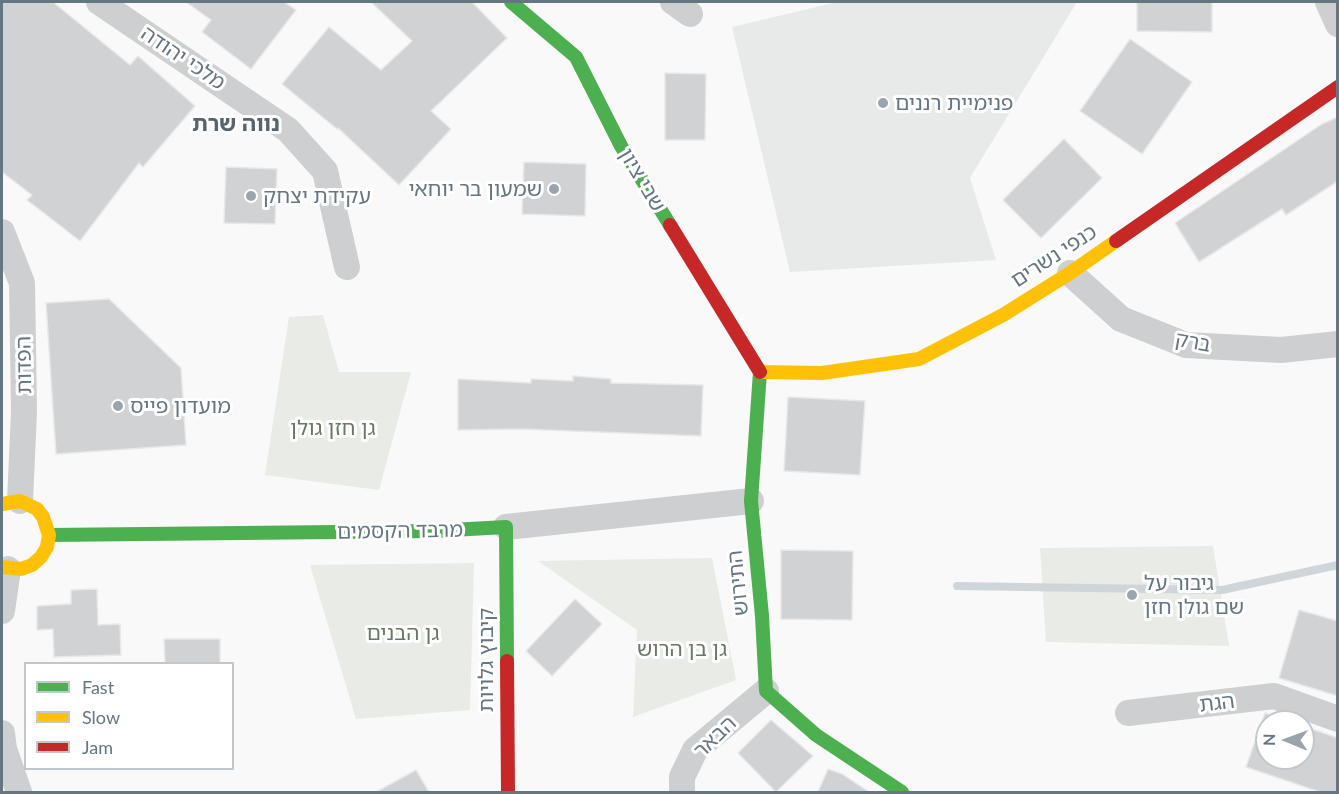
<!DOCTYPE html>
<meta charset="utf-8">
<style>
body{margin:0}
#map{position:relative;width:1339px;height:794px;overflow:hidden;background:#f9f9f9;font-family:Lato,sans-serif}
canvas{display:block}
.frame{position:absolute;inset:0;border:3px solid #657683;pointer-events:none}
.legend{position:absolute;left:24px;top:662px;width:210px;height:108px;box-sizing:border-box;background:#fff;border:2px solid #c1c8cd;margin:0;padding:8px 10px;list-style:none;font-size:18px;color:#657683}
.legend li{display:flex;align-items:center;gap:12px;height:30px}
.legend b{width:30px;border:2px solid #c1c8cd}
.north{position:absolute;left:1255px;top:710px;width:60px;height:60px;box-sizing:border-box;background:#fff;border:2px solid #c1c8cd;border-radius:50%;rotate:271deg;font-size:16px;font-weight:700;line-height:24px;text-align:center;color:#657683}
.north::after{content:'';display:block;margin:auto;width:21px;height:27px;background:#99a4ac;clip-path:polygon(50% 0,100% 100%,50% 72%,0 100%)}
</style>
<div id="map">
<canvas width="1339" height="794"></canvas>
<div class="frame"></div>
<ul class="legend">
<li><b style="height:8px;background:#4caf50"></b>Fast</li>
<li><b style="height:8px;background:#ffc107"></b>Slow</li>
<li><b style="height:8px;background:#c62828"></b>Jam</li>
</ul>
<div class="north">N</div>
</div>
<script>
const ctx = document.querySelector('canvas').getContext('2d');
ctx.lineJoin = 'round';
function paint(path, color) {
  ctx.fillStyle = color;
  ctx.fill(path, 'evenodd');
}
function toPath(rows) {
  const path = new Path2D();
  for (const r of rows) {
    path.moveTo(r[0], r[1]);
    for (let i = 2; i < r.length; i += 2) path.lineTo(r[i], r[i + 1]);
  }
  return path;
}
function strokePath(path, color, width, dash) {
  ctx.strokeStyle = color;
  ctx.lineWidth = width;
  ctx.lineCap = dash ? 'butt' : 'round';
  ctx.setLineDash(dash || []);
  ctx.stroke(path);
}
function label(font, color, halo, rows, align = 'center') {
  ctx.font = font + ' Lato,"Noto Sans Hebrew",sans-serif';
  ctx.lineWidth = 6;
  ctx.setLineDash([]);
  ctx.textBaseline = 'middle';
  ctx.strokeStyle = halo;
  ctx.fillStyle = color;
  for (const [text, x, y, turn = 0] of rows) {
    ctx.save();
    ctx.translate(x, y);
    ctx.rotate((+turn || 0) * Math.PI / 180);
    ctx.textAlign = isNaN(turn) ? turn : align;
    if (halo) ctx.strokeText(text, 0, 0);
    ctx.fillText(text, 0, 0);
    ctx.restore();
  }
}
paint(toPath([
 [837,2,1077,2,970,178,996,260,790,272,732,27]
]), '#e8e9e9');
paint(toPath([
 [323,315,339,372,411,372,379,490,265,475,289,317],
 [1213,546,1229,646,1046,642,1040,548],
 [712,558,736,680,633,717,637,630,538,561],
 [474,563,470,710,356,719,310,565]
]), '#e8ebe6');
strokePath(toPath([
 [957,586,1222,590,1338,565]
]), '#ced6d9', 8);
const building = toPath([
 [2,2,53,2,130,65,138,56,195,106,143,167,139,163,80,241,27,200,32,195,2,172,2,2],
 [186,2,284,2,296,10,251,69,202,32,211,20,186,2],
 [371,2,472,2,507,38,431,111,451,129,399,185,338,128,337,129,282,84,329,27,381,70,412,41,371,2],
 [1137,2,1212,2,1212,32,1137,31,1137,2],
 [1130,39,1192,82,1142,154,1080,111,1130,39],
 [665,73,706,74,705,140,665,140,665,73],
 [1338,117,1338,181,1286,215,1282,209,1199,262,1175,223,1322,124,1338,117],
 [1064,139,1102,178,1041,238,1003,200,1064,139],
 [524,162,586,164,585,216,522,214,524,162],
 [226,167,277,169,275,224,224,223,226,167],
 [109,299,181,368,186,445,56,454,46,303,109,299],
 [573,376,611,379,611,383,703,385,701,436,521,429,458,430,458,379,531,383,531,379,573,381,573,376],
 [788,397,865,401,860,475,784,471,788,397],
 [781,550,853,551,852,620,781,619,781,550],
 [97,589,98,625,120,624,121,655,54,657,53,629,37,630,37,606,71,604,71,590,97,589],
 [575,599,602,624,552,676,526,651,575,599],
 [1299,610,1338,621,1338,696,1279,678,1299,610],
 [164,639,220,639,220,663,165,663,164,639],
 [1265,713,1291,722,1267,722,1267,758,1303,758,1303,726,1338,738,1338,792,1320,792,1246,767,1265,713],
 [771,720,813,756,776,792,738,753,771,720],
 [828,769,842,774,869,792,818,792,828,769],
 [416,770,429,792,376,792,416,770]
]);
paint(building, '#d0d2d3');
strokePath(building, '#e8e8e8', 1.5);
strokePath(toPath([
 [99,2,288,130,325,171,347,267],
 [673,2,690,14],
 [1328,2,1338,24],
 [2,232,22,283,24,412,20,501],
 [1070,273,1121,319,1186,345,1281,350,1338,344],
 [506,527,751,501],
 [2,611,8,569],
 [1128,713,1274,696,1338,719],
 [2,733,4,749,19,792],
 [682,792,682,777,695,750,766,691]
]), '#cecfd0', 26);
strokePath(toPath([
 [511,2,576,57,621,146,670,225],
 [760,372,751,501,762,616,766,691,816,735,902,792],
 [49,535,433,531,506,527,507,661]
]), '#4caf50', 14);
strokePath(toPath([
 [760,372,822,373,919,359,1003,315,1070,273,1116,241],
 [2,504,20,501,37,509,43,517,49,535,47,547,41,557,32,565,21,569,2,567]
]), '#ffc107', 14);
strokePath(toPath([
 [670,225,760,372],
 [1116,241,1338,87],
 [507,661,508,792]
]), '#c62828', 14);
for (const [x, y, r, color] of [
 [883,103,6,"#99a4ac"],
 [554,189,6,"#99a4ac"],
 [251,196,6,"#99a4ac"],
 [118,406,6,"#99a4ac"],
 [1132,595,6,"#99a4ac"]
]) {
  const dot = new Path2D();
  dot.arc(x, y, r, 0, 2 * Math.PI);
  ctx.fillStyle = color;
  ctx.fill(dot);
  strokePath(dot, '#fff', 2);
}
label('21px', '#657683', '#fff', [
 ["מלכי יהודה",183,58,34],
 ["שבי ציון",642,180,59],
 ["כנפי נשרים",1054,256,-33],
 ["ברק",1193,342,10],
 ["הפדות",24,365,-91],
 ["מרבד הקסמים",400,531,-1],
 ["התירוש",738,583,-96],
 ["קיבוץ גלויות",486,660,-90],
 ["הגת",1217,703,-7],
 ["הבאר",715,737,-44]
]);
label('21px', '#657683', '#fff', [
 ["פנימיית רננים",895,103],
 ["שמעון בר יוחאי",542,189,"right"],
 ["עקידת יצחק",263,196],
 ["מועדון פייס",130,406],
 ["גיבור על",1144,583],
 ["שם גולן חזן",1144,607]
], 'left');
label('21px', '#687a64', '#fff', [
 ["גן חזן גולן",333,428],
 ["גן הבנים",403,633],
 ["גן בן הרוש",682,649]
]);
label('bold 22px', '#57646e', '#fff', [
 ["נווה שרת",236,124]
]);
</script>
